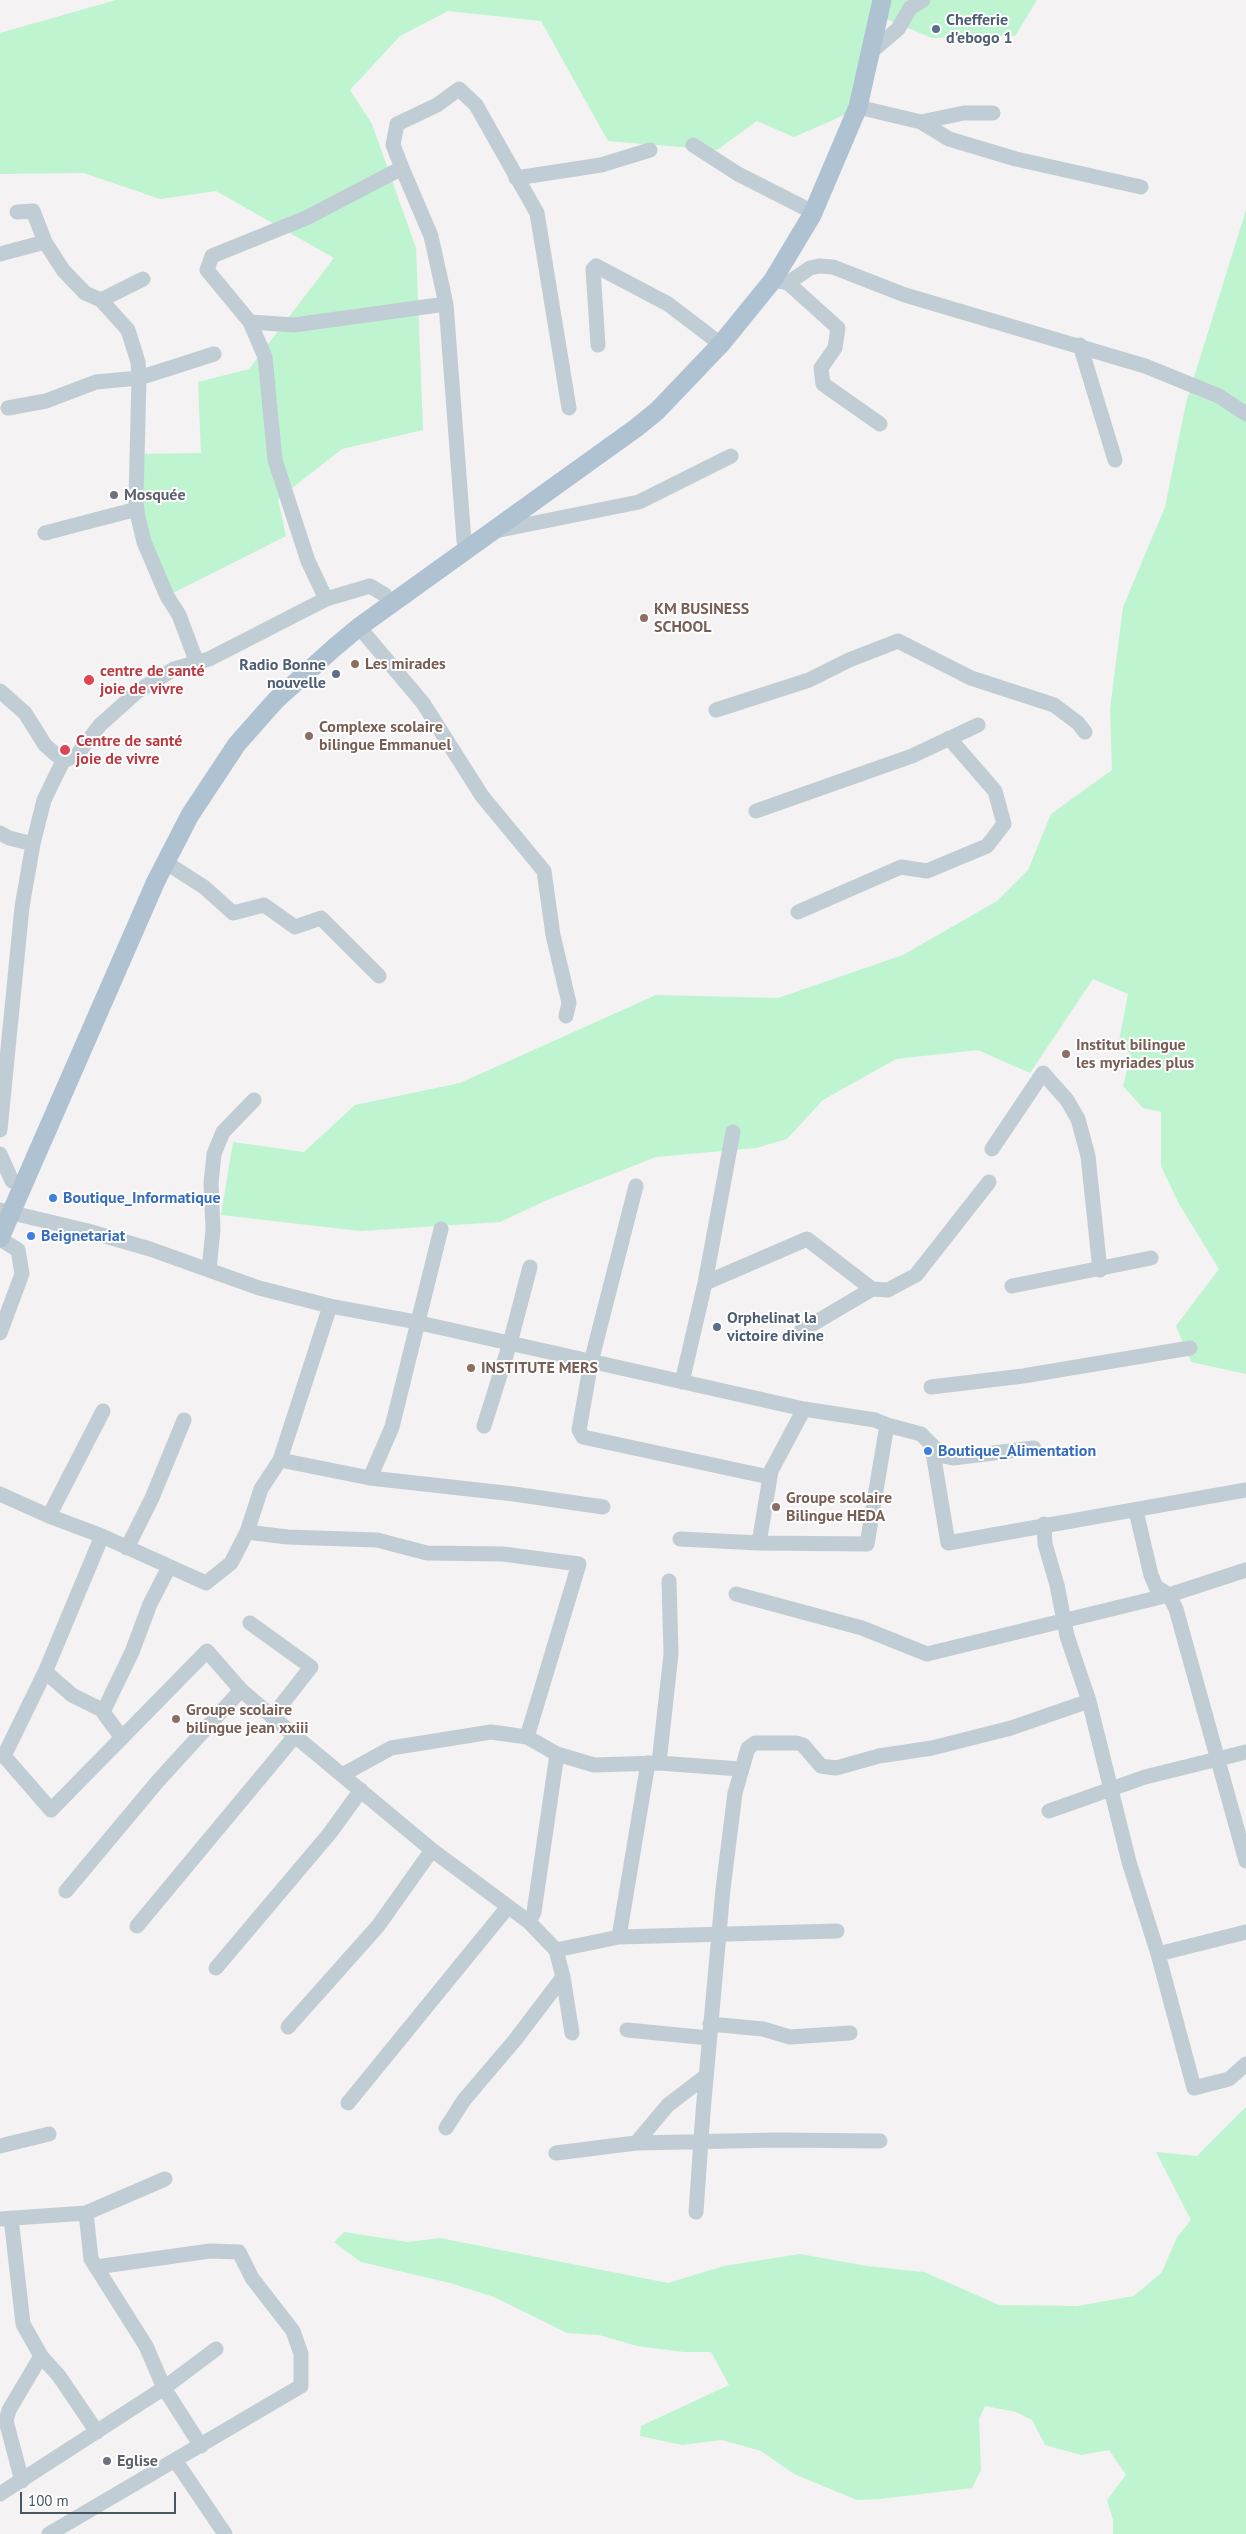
<!DOCTYPE html>
<meta charset="utf-8">
<style>
body{margin:0}
#map{position:relative;width:1246px;height:2534px;overflow:hidden;background:#f4f2f2;font-family:"PT Sans",sans-serif}
canvas{display:block}
.scale{position:absolute;left:20px;top:2492px;width:156px;height:22px;box-sizing:border-box;border:2px solid #475661;border-top:0;padding-left:6px;font-size:15px;line-height:18px;white-space:nowrap;color:#475661;-webkit-text-stroke:4px #fff;paint-order:stroke}
</style>
<div id="map">
<canvas width="1246" height="2534"></canvas>
<div class="scale">100 m</div>
</div>
<script>
const ctx = document.querySelector('canvas').getContext('2d');
ctx.lineJoin = 'round';
function paint(path, color) {
  ctx.fillStyle = color;
  ctx.fill(path, 'evenodd');
}
function toPath(rows) {
  const path = new Path2D();
  for (const r of rows) {
    path.moveTo(r[0], r[1]);
    for (let i = 2; i < r.length; i += 2) path.lineTo(r[i], r[i + 1]);
  }
  return path;
}
function strokePath(path, color, width, dash) {
  ctx.strokeStyle = color;
  ctx.lineWidth = width;
  ctx.lineCap = dash ? 'butt' : 'round';
  ctx.setLineDash(dash || []);
  ctx.stroke(path);
}
function label(font, color, halo, rows, align = 'center') {
  ctx.font = font + ' "PT Sans",sans-serif';
  ctx.lineWidth = 4;
  ctx.setLineDash([]);
  ctx.textBaseline = 'middle';
  ctx.strokeStyle = halo;
  ctx.fillStyle = color;
  for (const [text, x, y, turn = 0] of rows) {
    ctx.save();
    ctx.translate(x, y);
    ctx.rotate((+turn || 0) * Math.PI / 180);
    ctx.textAlign = isNaN(turn) ? turn : align;
    if (halo) ctx.strokeText(text, 0, 0);
    ctx.fillText(text, 0, 0);
    ctx.restore();
  }
}
paint(toPath([
 [116,0,1037,0,1015,36,932,38,881,17,849,113,794,137,757,121,717,150,608,141,541,21,448,11,400,36,350,90,372,124,416,248,423,430,342,449,278,499,286,536,167,596,144,542,137,454,201,453,198,382,249,369,334,258,216,191,160,199,84,173,0,174,0,33],
 [1246,210,1246,1374,1191,1362,1176,1326,1219,1269,1179,1204,1161,1166,1161,1112,1143,1108,1123,1086,1131,1055,1119,1041,1128,994,1093,979,1030,1073,978,1050,896,1059,823,1100,787,1139,756,1148,656,1157,547,1200,500,1222,361,1231,221,1215,233,1142,304,1152,355,1105,460,1083,656,995,778,998,903,955,997,901,1028,870,1051,814,1112,770,1110,709,1123,607,1165,507,1186,403],
 [1246,2107,1246,2534,1113,2534,1113,2520,1107,2500,1126,2475,1109,2450,1081,2455,1045,2445,1032,2420,1016,2412,985,2406,979,2419,981,2470,972,2488,880,2499,857,2500,794,2474,761,2451,722,2440,682,2445,640,2436,641,2426,729,2385,711,2352,684,2352,637,2346,599,2335,567,2333,494,2297,450,2283,361,2262,334,2242,344,2232,408,2242,440,2238,668,2283,724,2266,800,2254,867,2266,924,2272,999,2305,1077,2306,1134,2296,1162,2272,1177,2237,1191,2220,1156,2152,1197,2156]
]), '#bef4d0');
strokePath(toPath([
 [872,51,898,29,910,8,923,0],
 [858,107,921,122,949,139,1016,159,1141,187],
 [921,122,964,113,993,113],
 [693,145,738,174,803,207],
 [402,168,393,145,397,124,437,105,459,89,476,105,537,213,569,408],
 [516,178,601,165,650,150],
 [17,212,33,211,45,242,63,270,85,293,101,300,128,330,138,362,139,378,136,499,137,513,144,542,167,596,179,615,197,663],
 [0,254,45,242],
 [773,280,788,283,810,268,819,266,833,267,905,295,1145,366,1219,396,1246,414],
 [788,283,838,328,835,348,821,368,823,384,880,424],
 [101,300,143,279],
 [250,322,294,325,446,304],
 [598,345,593,269,596,266,668,304,714,339],
 [1080,345,1115,460],
 [8,408,46,401,96,382,139,378,214,354],
 [495,531,639,502,731,456],
 [45,533,137,509],
 [326,599,308,561,275,460,265,357,250,322,207,270,212,256,306,218,402,168,431,236,446,304,464,541],
 [359,627,423,703,482,796,544,871,553,935,569,1003,566,1016],
 [0,691,25,713,45,745,63,761],
 [716,710,809,680,849,660,898,641,971,678,1054,705,1078,723,1085,732],
 [756,811,912,756,978,725],
 [0,833,9,838,33,844],
 [165,862,204,887,233,913,264,905,295,927,321,918,379,976],
 [798,912,901,867,927,871,987,846,1004,824,995,791,949,738],
 [0,1130,22,907,33,844,44,800,63,761,77,755,100,725,138,691,174,669,209,659,326,599,370,586,385,595],
 [992,1149,1043,1073,1067,1100,1078,1119,1088,1156,1100,1270],
 [0,1154,12,1181],
 [636,1186,591,1362,579,1430,583,1437,769,1477],
 [0,1210,88,1231,150,1249,259,1288,330,1306,411,1321,804,1409,875,1420,887,1425,867,1544,759,1543,680,1539],
 [0,1239,18,1250,22,1274,0,1333],
 [209,1269,213,1230,211,1183,214,1154,223,1132,254,1100],
 [705,1283,733,1132],
 [1012,1286,1151,1258],
 [801,1331,872,1289],
 [682,1382,705,1283,807,1239,872,1289,888,1290,916,1275,989,1182],
 [931,1387,1023,1376,1190,1348],
 [887,1425,921,1434,943,1456,953,1458,1034,1448],
 [484,1426,510,1343,530,1267],
 [932,1447,948,1543,1246,1490],
 [280,1460,330,1306],
 [370,1478,392,1427,441,1229],
 [0,1494,49,1516,102,1536,206,1583,231,1563,247,1532,261,1489,280,1460,370,1478,514,1494,603,1507],
 [1136,1511,1151,1575,1156,1587,1169,1595,1176,1609,1246,1861],
 [49,1516,103,1411],
 [1044,1524,1045,1544,1057,1585,1067,1636,1089,1701,1129,1862,1158,1954,1194,2088,1229,2079,1246,2064],
 [247,1532,287,1537,377,1540,427,1553,503,1554,579,1564,527,1737],
 [102,1536,46,1670,49,1675,72,1695,104,1711],
 [759,1543,771,1471,804,1409],
 [127,1548,152,1498,184,1420],
 [736,1594,862,1628,927,1654,1169,1595,1246,1570],
 [250,1623,311,1667,272,1717],
 [46,1670,4,1756,51,1810,207,1651,241,1690,295,1736,137,1926],
 [295,1736,432,1850,529,1922,556,1950,619,1937,837,1931],
 [122,1738,103,1712,132,1652,150,1604,169,1567],
 [659,1763,671,1654,669,1581],
 [342,1775,391,1748,491,1732,527,1737,557,1754,594,1765,659,1763,740,1769],
 [1049,1811,1145,1777,1246,1752],
 [66,1891,158,1781,241,1690],
 [529,1922,534,1912,557,1754],
 [619,1937,648,1763],
 [1158,1954,1246,1932],
 [216,1968,330,1833,361,1790],
 [563,1977,572,2033],
 [710,2024,763,2029,790,2037,850,2033],
 [288,2027,378,1926,432,1850],
 [627,2030,709,2038],
 [348,2103,507,1908],
 [446,2128,464,2100,515,2040,563,1977,556,1950],
 [636,2143,668,2105,706,2076],
 [0,2146,49,2134],
 [556,2153,636,2143,777,2140,880,2141],
 [696,2212,703,2112,723,1889,735,1793,748,1748,755,1743,797,1743,803,1745,821,1766,836,1768,879,1756,932,1748,1011,1728,1089,1701],
 [11,2218,23,2324,41,2356,59,2376,97,2432],
 [0,2219,86,2213,165,2179],
 [201,2446,164,2388,216,2349],
 [175,2460,225,2534],
 [22,2481,6,2421,9,2410,41,2356],
 [0,2494,164,2388,146,2346,91,2259,86,2213],
 [49,2534,301,2386,301,2354,293,2331,252,2278,239,2252,210,2251,96,2267]
]), '#c1cdd4', 15);
strokePath(toPath([
 [0,1238,156,881,190,815,237,744,276,700,335,647,359,627,636,428,657,411,721,344,773,280,812,215,858,107,882,0]
]), '#afc2d2', 19);
for (const [x, y, r, color] of [
 [936,29,5,"#5c6f8a"],
 [114,495,5,"#6b7280"],
 [644,618,5,"#8d6e63"],
 [355,664,5,"#8d6e63"],
 [336,674,5,"#5c6f8a"],
 [89,680,6,"#e0444e"],
 [309,736,5,"#8d6e63"],
 [65,750,6,"#e0444e"],
 [1066,1054,5,"#8d6e63"],
 [53,1198,5,"#3f7fe0"],
 [31,1236,5,"#3f7fe0"],
 [717,1327,5,"#5c6f8a"],
 [471,1368,5,"#8d6e63"],
 [928,1451,5,"#3f7fe0"],
 [776,1507,5,"#8d6e63"],
 [176,1719,5,"#8d6e63"],
 [107,2461,5,"#6b7280"]
]) {
  const dot = new Path2D();
  dot.arc(x, y, r, 0, 2 * Math.PI);
  ctx.fillStyle = color;
  ctx.fill(dot);
  strokePath(dot, '#fff', 2);
}
label('bold 16px', '#4e5e75', '#fff', [
 ["Chefferie",946,20],
 ["d'ebogo 1",946,38],
 ["Radio Bonne",326,665,"right"],
 ["nouvelle",326,683,"right"],
 ["Orphelinat la",727,1318],
 ["victoire divine",727,1336]
], 'left');
label('bold 16px', '#5b616d', '#fff', [
 ["Mosquée",124,495],
 ["Eglise",117,2461]
], 'left');
label('bold 16px', '#785e54', '#fff', [
 ["KM BUSINESS",654,609],
 ["SCHOOL",654,627],
 ["Les mirades",365,664],
 ["Complexe scolaire",319,727],
 ["bilingue Emmanuel",319,745],
 ["Institut bilingue",1076,1045],
 ["les myriades plus",1076,1063],
 ["INSTITUTE MERS",481,1368],
 ["Groupe scolaire",786,1498],
 ["Bilingue HEDA",786,1516],
 ["Groupe scolaire",186,1710],
 ["bilingue jean xxiii",186,1728]
], 'left');
label('bold 16px', '#be3a42', '#fff', [
 ["centre de santé",100,671],
 ["joie de vivre",100,689],
 ["Centre de santé",76,741],
 ["joie de vivre",76,759]
], 'left');
label('bold 16px', '#366cbe', '#fff', [
 ["Boutique_Informatique",63,1198],
 ["Beignetariat",41,1236],
 ["Boutique_Alimentation",938,1451]
], 'left');
</script>
